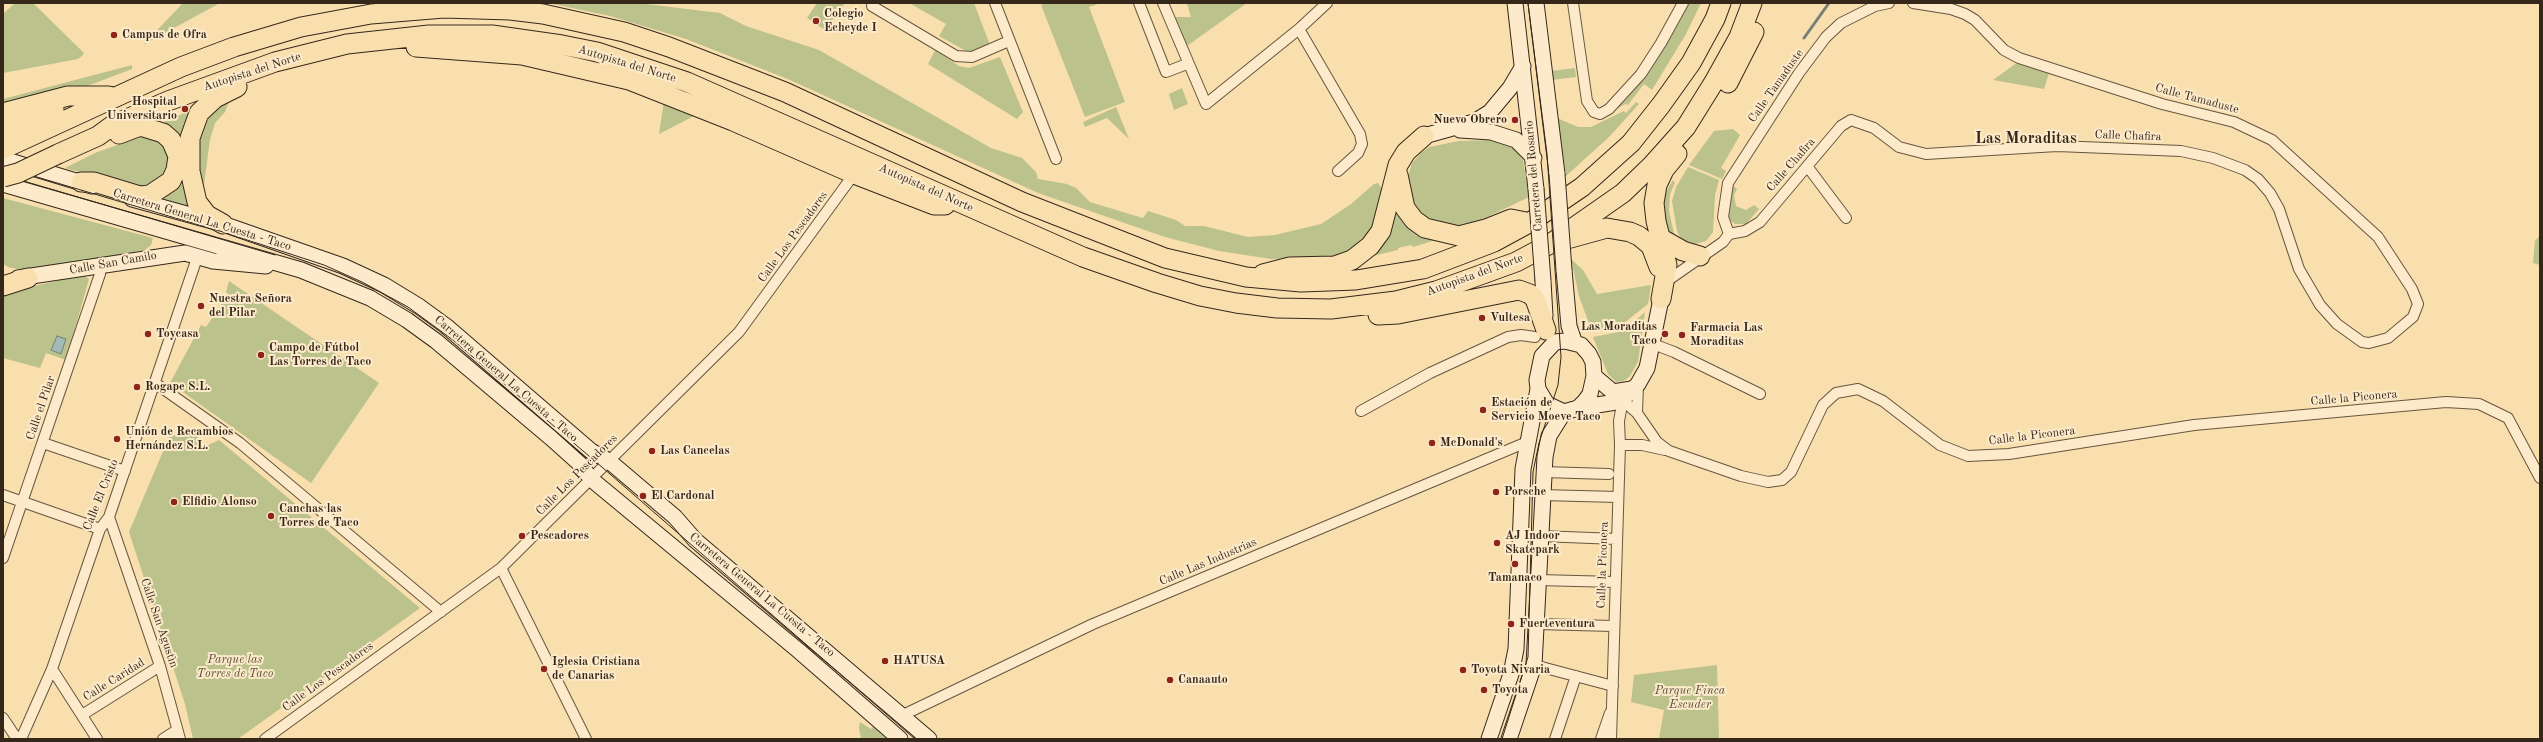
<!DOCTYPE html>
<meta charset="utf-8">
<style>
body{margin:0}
#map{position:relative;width:2543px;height:742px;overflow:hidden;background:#fadfae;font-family:"Old Standard TT",serif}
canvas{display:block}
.frame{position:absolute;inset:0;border:4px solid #35281b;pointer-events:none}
</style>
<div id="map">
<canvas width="2543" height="742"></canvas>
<div class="frame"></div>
</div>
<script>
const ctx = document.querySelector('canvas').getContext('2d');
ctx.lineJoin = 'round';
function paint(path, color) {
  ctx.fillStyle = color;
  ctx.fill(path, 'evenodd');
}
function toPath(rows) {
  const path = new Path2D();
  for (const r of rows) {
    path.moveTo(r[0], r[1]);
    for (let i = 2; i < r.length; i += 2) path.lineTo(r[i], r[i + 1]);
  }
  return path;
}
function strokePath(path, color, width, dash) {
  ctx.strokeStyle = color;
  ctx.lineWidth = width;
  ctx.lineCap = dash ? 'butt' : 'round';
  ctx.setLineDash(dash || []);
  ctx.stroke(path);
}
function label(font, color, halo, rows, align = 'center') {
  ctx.font = font + ' "Old Standard TT",serif';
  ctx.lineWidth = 4;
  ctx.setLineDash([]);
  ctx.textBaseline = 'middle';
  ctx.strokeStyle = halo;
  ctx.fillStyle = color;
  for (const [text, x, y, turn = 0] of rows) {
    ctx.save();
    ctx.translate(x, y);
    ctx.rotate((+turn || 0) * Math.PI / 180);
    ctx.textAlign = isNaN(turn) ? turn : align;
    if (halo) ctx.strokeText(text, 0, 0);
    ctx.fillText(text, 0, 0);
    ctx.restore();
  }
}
paint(toPath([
 [15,3,33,3,84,53,82,56,78,59,3,73,3,14],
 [183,3,220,3,143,45],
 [548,3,638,3,720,13,746,26,819,50,991,148,1022,158,1036,172,1038,179,1067,184,1076,188,1090,202,1136,216,1143,218,1148,211,1176,220,1185,226,1204,226,1248,237,1275,235,1321,224,1351,204,1374,184,1378,183,1382,189,1372,229,1366,238,1342,256,1301,260,1271,259,1219,251,1165,237,1038,193,790,80,686,39,610,16],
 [817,3,845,3,825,30,807,18],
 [909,3,974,3,990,45,977,51,966,51,939,36,946,24],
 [1046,3,1101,3,1089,7,1125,102,1085,117,1041,5],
 [1184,3,1247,3,1187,46,1175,17,1191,17,1187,4],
 [1687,3,1701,3,1686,34,1652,90,1644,84,1628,105,1625,104,1616,110,1642,81,1653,64],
 [935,50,959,66,969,68,1000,57,1023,112,1017,119,928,64],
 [2018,62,2049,73,2044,89,1993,80],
 [132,65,132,69,90,85,3,108,3,99],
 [1575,68,1576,77,1552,80,1551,71],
 [1182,88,1188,104,1174,110,1169,94],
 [230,99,225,112,215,123,210,140,202,199,196,138,207,115],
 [664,101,698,114,659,134],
 [1636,102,1639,104,1609,137,1566,176,1557,118,1578,127,1591,127,1624,111,1626,113],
 [198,107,184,149,162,123],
 [1116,107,1129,139,1107,118,1085,127,1083,122],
 [1733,129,1740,135,1721,168,1726,171,1722,179,1689,165,1714,131],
 [144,135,163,143,170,161,163,179,141,189,65,168,95,153],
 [1494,140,1513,148,1523,160,1529,197,1479,221,1458,227,1444,227,1418,214,1409,202,1408,176,1412,163,1421,153,1429,147,1459,141],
 [1688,167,1719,180,1715,195,1713,232,1706,241,1692,245,1683,244,1677,231,1672,201,1676,187],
 [182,170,197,210,156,198],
 [1673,180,1675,183,1670,194,1669,211,1674,233,1680,245,1666,232,1662,199],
 [1732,185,1737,189,1734,195,1736,206,1746,210,1754,205,1759,209,1746,224,1735,224,1727,218],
 [3,198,153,238,151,245,145,250,36,269,17,269,8,267,3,264],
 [1393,208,1436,240,1413,247,1411,245,1398,248,1398,250,1364,258],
 [2540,235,2540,265,2533,263,2535,241],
 [1571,259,1583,270,1597,294,1651,285,1648,304,1619,327,1592,332,1579,296],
 [83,275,89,279,66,360,46,353,40,368,3,358,3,293],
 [229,281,379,383,311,483,170,383,201,325,206,327,228,294,226,292],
 [1645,312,1638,362,1630,376,1624,381,1616,382,1608,374,1593,337,1624,331],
 [193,428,202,448,219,440,420,608,238,739,193,739,185,704,129,532,169,437],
 [1717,665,1719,739,1659,739,1664,710,1631,702,1634,675],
 [860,722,871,729,874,725,887,739,861,739,859,728]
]), '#bbc28c');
const water = toPath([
 [57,336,66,339,61,354,51,350,57,336]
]);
paint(water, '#a1bab3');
strokePath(water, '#768076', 1);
strokePath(toPath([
 [1804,38,1829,3]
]), '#768076', 3);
const street = toPath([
 [995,3,1056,159],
 [1139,3,1166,72,1187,64],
 [1163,3,1206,104,1299,29,1327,3],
 [1573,3,1587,101,1594,112,1600,114,1609,109,1641,74,1661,43,1683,3],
 [872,6,956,56,972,57,1009,41],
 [1299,29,1360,134,1362,144,1358,153,1338,171],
 [1807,166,1846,218],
 [1729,234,1745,231,1760,222,1841,126,1851,120,1874,128,1899,147,1926,154,2057,146,2181,151,2213,158,2245,170,2258,179,2270,193,2279,209,2299,269,2320,305,2337,324,2362,342,2369,343,2388,338,2413,317,2418,304,2412,289,2378,237,2272,140,2234,122,2162,104,2019,58,2004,50,1975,20,1965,14,1951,9,1913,3],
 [1729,234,1723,217,1728,183,1799,73,1826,37,1841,23,1875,6,1889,3],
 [1664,283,1723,242,1729,234],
 [1653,344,1674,352,1760,394],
 [155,383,240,443,441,612],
 [1618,396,1637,413,1657,442,1669,451,1741,476,1768,482,1782,480,1791,472,1823,405,1836,393,1858,389,1883,401,1940,445,1968,456,2009,454,2194,425,2446,402,2479,404,2508,418,2540,478],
 [1361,411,1430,373,1508,337,1521,335,1535,337],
 [1637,413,1638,384],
 [43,443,125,471],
 [1620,445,1642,445,1665,450],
 [1543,472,1609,474],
 [3,495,100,529],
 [1541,495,1618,497],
 [109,517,160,666,180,739],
 [1540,536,1617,539],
 [3,558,100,274,101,265],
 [501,568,586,739],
 [1538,580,1615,582],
 [1537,624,1613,626],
 [1534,665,1613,686],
 [52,669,97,739],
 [82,715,160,666],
 [903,715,1093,624,1527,442],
 [3,718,17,739],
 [21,739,52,669,100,529,109,517,197,258],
 [163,739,177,730],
 [265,739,501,568,739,332,854,174],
 [1555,739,1576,676],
 [1601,739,1610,713],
 [1611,739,1620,445,1619,421,1623,399]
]);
const secondary = toPath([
 [1515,3,1536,189],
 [1536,3,1557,174],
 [1460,130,1491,132,1516,140,1534,158],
 [1424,136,1474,122,1490,112,1510,88,1523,66],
 [3,159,92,186],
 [3,184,301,270,370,298,407,320,436,341,551,438,580,464,591,479,799,651,900,739],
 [132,199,223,224,343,266,384,285,420,307,446,326,591,451,609,461,675,517,695,540,929,739],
 [1564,270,1569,326,1574,341],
 [18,278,185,253,213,261,266,266],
 [1543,281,1545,316],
 [1565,341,1581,345,1589,354,1593,362,1594,376,1590,394,1585,401,1578,408,1564,412,1547,404,1538,389,1537,380,1542,356,1555,342,1565,341],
 [1594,376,1613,392,1632,389],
 [1578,408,1616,402,1623,399,1638,384,1647,368,1661,299],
 [1489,739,1511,674,1516,649,1523,469,1538,389],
 [1509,739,1534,665,1545,457,1549,436,1564,412]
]);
const highway = toPath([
 [416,47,522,55,629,80,733,121,854,174,934,205,945,205],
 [1728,83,1754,32],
 [3,113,68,96,109,96],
 [3,133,54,109],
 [3,149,181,67,234,47,301,27,371,14,444,8,510,10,543,14,624,32,669,47,785,92,1022,202,1165,258,1246,277,1301,282,1356,280,1423,269,1494,242,1529,223,1582,187,1631,143,1661,105,1691,63,1715,19,1721,3],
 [58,154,98,136,113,125,168,101,275,62,347,44,429,35,492,35,562,45,597,52,687,82,1083,257,1157,283,1200,296,1236,303,1277,308,1331,309,1396,301,1436,291,1516,262,1550,244,1623,193,1652,165,1686,127,1714,82,1739,37,1752,3],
 [1398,175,1405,208,1414,220,1425,228,1459,236,1486,229,1511,219,1526,222],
 [81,182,94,182,140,196,150,195,171,181,176,170,178,156,171,140,163,133,140,126,119,134],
 [223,224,207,215,197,202,190,171,190,138,199,113,215,98,237,87],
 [1660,238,1683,251,1700,256],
 [1567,239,1607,228,1630,232,1639,236,1651,246,1659,267],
 [1263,274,1290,267,1335,266,1352,260,1370,246,1381,231,1398,165,1406,152,1424,136],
 [3,286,28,278],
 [1661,299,1667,265,1656,221,1654,203,1657,185,1664,170,1677,154],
 [1378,315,1398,314,1519,290,1530,294,1535,299,1546,330]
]);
strokePath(street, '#665640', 12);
strokePath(secondary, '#35281b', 17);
strokePath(highway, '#35281b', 21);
strokePath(street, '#fceaca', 10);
strokePath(secondary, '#fceaca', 15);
strokePath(highway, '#fadfae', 19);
strokePath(toPath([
 [3,167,223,232,324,265,362,282,408,307,453,340,603,468,915,739],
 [3,175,275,255],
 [1502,739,1528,657,1533,472,1539,443,1558,385,1561,357,1547,154,1528,3]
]), '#35281b', 1);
const secondaryBridge = toPath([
 [1557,174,1564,270],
 [1536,189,1543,281]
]);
const highwayBridge = toPath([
 [3,177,18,173,58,154]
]);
strokePath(secondaryBridge, '#35281b', 17, []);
strokePath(highwayBridge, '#35281b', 21, []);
strokePath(secondaryBridge, '#fceaca', 15);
strokePath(highwayBridge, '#fadfae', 19);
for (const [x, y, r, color] of [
 [816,21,4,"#8f2418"],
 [114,35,4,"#8f2418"],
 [185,109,4,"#8f2418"],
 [1515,120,4,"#8f2418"],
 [201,306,4,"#8f2418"],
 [1482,318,4,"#8f2418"],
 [148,334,4,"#8f2418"],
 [1665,334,4,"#8f2418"],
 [1682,335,4,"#8f2418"],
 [261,355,4,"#8f2418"],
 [137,387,4,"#8f2418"],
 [1483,410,4,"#8f2418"],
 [117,439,4,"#8f2418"],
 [1432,443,4,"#8f2418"],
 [652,451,4,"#8f2418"],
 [1496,492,4,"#8f2418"],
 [643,496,4,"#8f2418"],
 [174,502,4,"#8f2418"],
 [271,516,4,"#8f2418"],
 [522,536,4,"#8f2418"],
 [1497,543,4,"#8f2418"],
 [1515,564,4,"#8f2418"],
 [1511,624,4,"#8f2418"],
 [885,661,4,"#8f2418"],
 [544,669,4,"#8f2418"],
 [1463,670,4,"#8f2418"],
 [1170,680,4,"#8f2418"],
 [1484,690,4,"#8f2418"]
]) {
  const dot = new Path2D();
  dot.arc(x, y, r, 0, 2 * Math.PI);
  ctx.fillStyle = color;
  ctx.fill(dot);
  strokePath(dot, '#fceaca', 1.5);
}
label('bold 12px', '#35281b', '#fceaca', [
 ["Colegio",824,14],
 ["Echeyde I",824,28],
 ["Campus de Ofra",122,35],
 ["Hospital",177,102,"right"],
 ["Universitario",177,116,"right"],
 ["Nuevo Obrero",1507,120,"right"],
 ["Nuestra Señora",209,299],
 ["del Pilar",209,313],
 ["Vultesa",1490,318],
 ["Las Moraditas",1657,327,"right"],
 ["Taco",1657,341,"right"],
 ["Farmacia Las",1690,328],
 ["Moraditas",1690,342],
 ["Toycasa",156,334],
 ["Campo de Fútbol",269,348],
 ["Las Torres de Taco",269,362],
 ["Rogape S.L.",145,387],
 ["Estación de",1491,403],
 ["Servicio Moeve Taco",1491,417],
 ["Unión de Recambios",125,432],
 ["Hernández S.L.",125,446],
 ["McDonald's",1440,443],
 ["Las Cancelas",660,451],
 ["Porsche",1504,492],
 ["El Cardonal",651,496],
 ["Elfidio Alonso",182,502],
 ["Canchas las",279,509],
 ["Torres de Taco",279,523],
 ["Pescadores",530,536],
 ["AJ Indoor",1505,536],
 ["Skatepark",1505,550],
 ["Tamanaco",1515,578,"center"],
 ["Fuerteventura",1519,624],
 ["HATUSA",893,661],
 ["Iglesia Cristiana",552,662],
 ["de Canarias",552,676],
 ["Toyota Nivaria",1471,670],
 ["Canaauto",1178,680],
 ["Toyota",1492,690]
], 'left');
label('12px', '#35281b', '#fceaca', [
 ["Autopista del Norte",627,64,17],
 ["Autopista del Norte",252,72,-18],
 ["Calle Tamaduste",1776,86,-55],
 ["Calle Tamaduste",2197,99,15],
 ["Calle Chafira",2128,136,2],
 ["Calle Chafira",1791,165,-49],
 ["Carretera del Rosario",1534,176,-95],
 ["Autopista del Norte",926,188,24],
 ["Carretera General La Cuesta - Taco",202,220,17],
 ["Calle Los Pescadores",793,237,-54],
 ["Calle San Camilo",113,263,-10],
 ["Autopista del Norte",1475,275,-20],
 ["Carretera General La Cuesta - Taco",506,379,41],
 ["Calle la Piconera",2354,398,-5],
 ["Calle el Pilar",41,408,-71],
 ["Calle la Piconera",2032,436,-7],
 ["Calle Los Pescadores",577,475,-45],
 ["Calle El Cristo",101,495,-68],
 ["Calle Las Industrias",1208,562,-23],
 ["Calle la Piconera",1603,565,-88],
 ["Carretera General La Cuesta - Taco",762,595,40],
 ["Calle San Agustìn",159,623,71],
 ["Calle Los Pescadores",328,677,-36],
 ["Calle Caridad",114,680,-32]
]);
label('italic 12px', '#564e37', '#fceaca', [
 ["Parque las",235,660],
 ["Torres de Taco",235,674],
 ["Parque Finca",1690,691],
 ["Escuder",1690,705]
]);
label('bold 16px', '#35281b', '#fceaca', [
 ["Las Moraditas",2026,139]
]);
</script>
